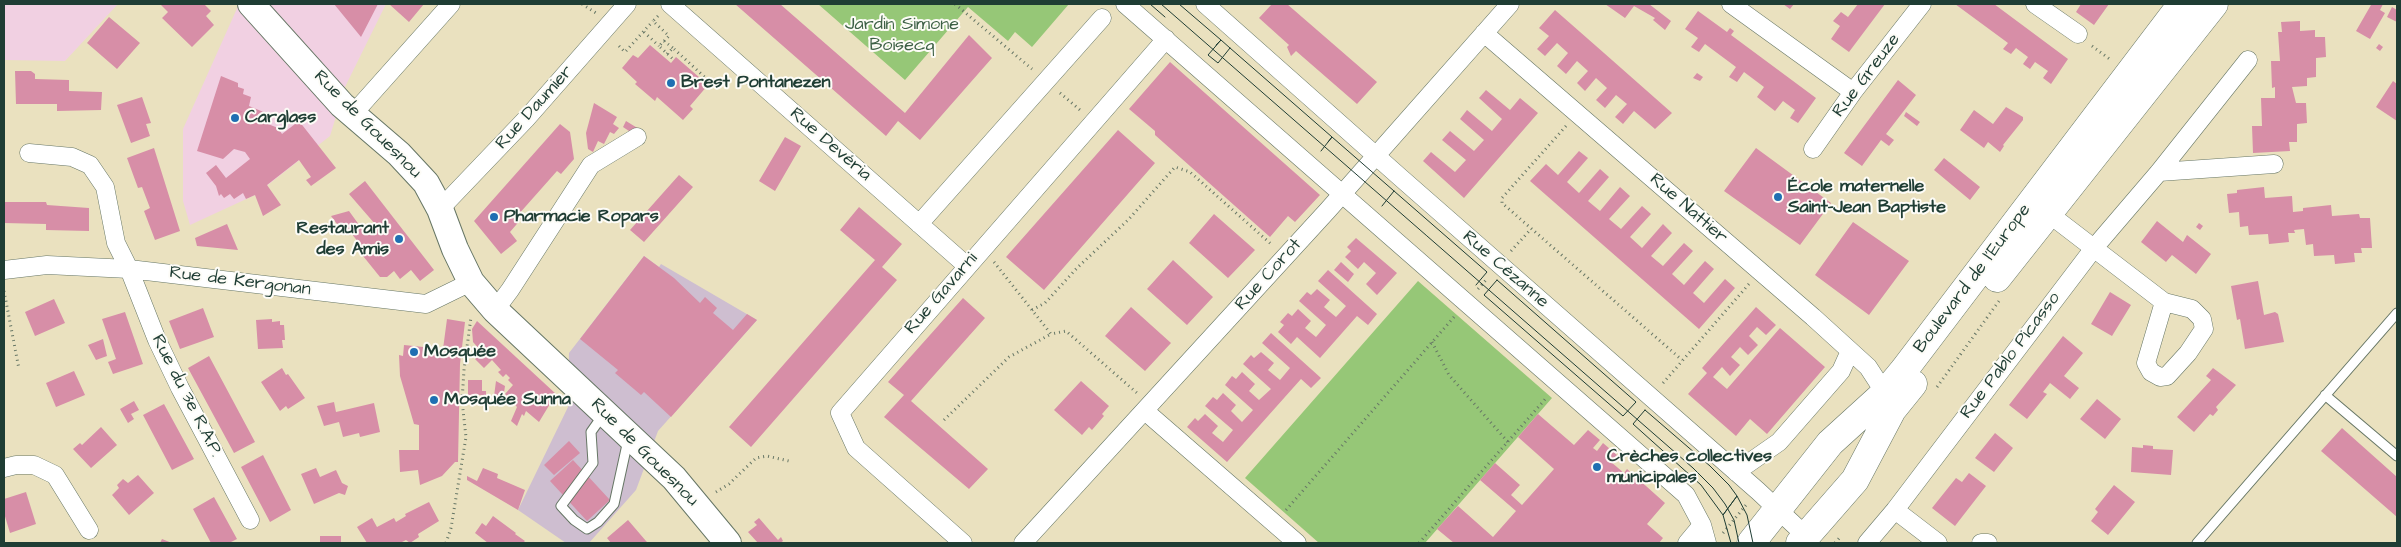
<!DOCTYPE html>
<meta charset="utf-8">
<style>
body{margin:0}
#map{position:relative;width:2401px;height:547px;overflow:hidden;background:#eae1bf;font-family:"Architects Daughter",sans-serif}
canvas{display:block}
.frame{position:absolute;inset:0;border:5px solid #1f3d34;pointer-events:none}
</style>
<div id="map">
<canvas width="2401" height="547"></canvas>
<div class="frame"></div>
</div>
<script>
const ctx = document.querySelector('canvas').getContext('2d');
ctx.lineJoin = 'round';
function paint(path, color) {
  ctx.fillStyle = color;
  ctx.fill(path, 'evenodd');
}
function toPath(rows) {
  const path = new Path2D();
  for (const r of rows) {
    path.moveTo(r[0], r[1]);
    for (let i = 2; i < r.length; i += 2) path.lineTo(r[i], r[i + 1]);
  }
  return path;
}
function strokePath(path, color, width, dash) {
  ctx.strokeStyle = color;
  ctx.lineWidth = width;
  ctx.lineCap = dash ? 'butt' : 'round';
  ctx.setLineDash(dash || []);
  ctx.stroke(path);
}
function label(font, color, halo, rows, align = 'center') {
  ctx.font = font + ' "Architects Daughter",sans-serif';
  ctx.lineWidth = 4;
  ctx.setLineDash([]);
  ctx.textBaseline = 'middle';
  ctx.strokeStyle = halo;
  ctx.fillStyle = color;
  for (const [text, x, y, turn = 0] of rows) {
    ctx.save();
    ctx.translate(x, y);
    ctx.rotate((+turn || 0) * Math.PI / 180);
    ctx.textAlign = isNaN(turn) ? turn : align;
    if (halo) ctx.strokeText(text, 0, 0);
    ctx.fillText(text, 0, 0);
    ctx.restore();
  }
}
paint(toPath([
 [4,4,118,4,65,61,4,60],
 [239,4,386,4,345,87,330,136,255,195,190,225,183,201,183,129]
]), '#f1d0e2');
paint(toPath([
 [644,256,659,267,661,264,757,320,658,431,636,490,589,543,566,543,518,510,568,407,569,353]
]), '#cebed0');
paint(toPath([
 [818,4,1069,4,1032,47,1015,32,1008,41,968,7,905,80],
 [1418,281,1552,398,1425,543,1319,543,1245,478]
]), '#96c777');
paint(toPath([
 [160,4,204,4,211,11,206,16,214,25,192,47,162,18,168,12],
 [334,4,378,4,361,37],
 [389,4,424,4,409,22],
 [735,4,780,4,905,113,969,35,992,58,920,140,898,121,886,136],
 [1272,4,1287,4,1377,82,1357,104,1296,51,1291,56,1287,47,1289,45,1259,18],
 [1605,4,1649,4,1671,21,1665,30,1653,20,1655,18,1634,6,1625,18],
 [1783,4,1794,4,1790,9],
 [1858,4,1885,4,1849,52,1831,39,1840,26,1833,21,1841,12,1848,17],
 [1955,4,1994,4,2068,59,2051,84,2043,78,2048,71,2035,62,2030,69,2023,64,2028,57,2016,48,2011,54,2003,49,2008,43],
 [2081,4,2109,4,2094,25,2076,12],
 [2368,4,2383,4,2380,10,2385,13,2370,39,2356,31,2371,5],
 [2392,7,2397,10,2397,22,2387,17],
 [1555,10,1604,53,1672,113,1655,129,1634,111,1623,124,1615,117,1627,104,1616,95,1605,108,1596,100,1607,88,1596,78,1585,91,1577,83,1588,71,1577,61,1566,74,1557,66,1568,53,1557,43,1545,56,1537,49,1549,36,1539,28],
 [1698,11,1727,32,1730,28,1734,31,1731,35,1816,98,1798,123,1790,118,1795,110,1783,101,1775,111,1757,97,1764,87,1744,72,1737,82,1729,77,1736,67,1705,44,1699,52,1691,47,1698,38,1685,29],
 [109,17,140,43,117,69,87,43],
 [2300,21,2300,31,2315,30,2315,37,2325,37,2326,57,2316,58,2316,77,2307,78,2307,86,2292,87,2296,103,2306,103,2307,123,2297,124,2297,142,2289,142,2290,151,2253,153,2252,126,2262,126,2261,98,2275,98,2275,87,2272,88,2271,61,2280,61,2278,32,2282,32,2281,22],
 [2379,44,2383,47,2380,51,2376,48],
 [650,45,671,63,676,57,708,85,690,106,693,109,683,120,657,97,655,101,635,84,637,82,622,68,633,55,638,58],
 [1170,62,1320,195,1295,222,1288,216,1270,237,1155,135,1155,131,1129,109],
 [15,71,31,71,35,74,35,79,69,80,69,91,102,92,101,110,57,111,57,104,16,104],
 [1697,73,1703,77,1700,81,1693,78],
 [221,76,238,83,238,87,244,89,243,94,251,97,249,106,266,113,263,122,278,128,282,134,299,121,336,168,311,186,306,180,311,177,299,160,267,185,281,205,263,216,255,195,246,199,243,193,234,199,230,194,224,198,221,194,219,196,216,186,206,173,216,165,226,178,250,159,245,152,234,149,223,159,197,151],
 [1898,80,1916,95,1886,134,1894,140,1889,146,1881,140,1862,166,1844,153],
 [2393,81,2397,84,2397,121,2376,107],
 [1486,90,1510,110,1520,98,1538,113,1464,198,1423,161,1431,152,1455,172,1466,160,1442,140,1450,131,1474,151,1484,140,1460,119,1467,110,1492,131,1502,119,1479,98],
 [142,97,151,123,146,124,150,136,131,143,117,105],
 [594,103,617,117,613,124,619,128,614,134,610,132,604,144,598,141,593,152,588,149,586,133],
 [2006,107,2023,117,2023,120,2003,145,2004,146,2000,152,1988,142,1984,148,1960,130,1974,110,1993,124],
 [1906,112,1920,122,1917,126,1904,116],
 [626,121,639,129,632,133,623,127],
 [560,124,570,132,574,159,561,174,557,171,518,215,522,218,510,232,517,241,501,254,474,221],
 [1118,130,1155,163,1044,290,1006,257],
 [785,137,801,146,775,191,759,181],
 [154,148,180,231,155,240,144,211,150,208,142,187,138,188,127,158],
 [1756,148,1831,203,1800,245,1724,191],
 [1579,151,1588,158,1567,182,1579,193,1600,169,1609,177,1588,201,1600,211,1620,187,1630,196,1609,219,1621,229,1642,206,1651,214,1630,237,1642,248,1663,224,1672,233,1651,256,1663,266,1684,243,1693,251,1672,274,1684,285,1705,261,1714,269,1693,293,1704,303,1725,279,1735,288,1699,329,1530,181,1546,164,1558,175],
 [1944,158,1980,187,1970,200,1934,170],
 [679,175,693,187,644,242,630,230],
 [365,181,434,270,420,281,411,270,400,279,394,271,387,277,380,277,359,251,363,248,343,223,337,224,331,216,349,211,365,233,375,224,349,194],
 [2264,187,2265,198,2292,196,2293,212,2303,211,2303,208,2331,205,2332,216,2359,214,2360,218,2370,218,2372,248,2361,248,2362,253,2354,253,2355,262,2335,264,2334,255,2314,256,2313,244,2306,245,2304,229,2294,230,2295,233,2288,233,2289,242,2269,244,2268,234,2249,235,2248,226,2240,227,2239,212,2229,213,2227,194,2237,193,2237,190],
 [4,202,46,202,47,205,89,208,89,231,46,230,46,224,4,223],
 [859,207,902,244,882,267,897,280,751,447,729,427,875,260,840,230],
 [1214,214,1255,250,1228,278,1189,243],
 [2157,221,2183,242,2187,235,2211,254,2196,274,2172,255,2166,262,2141,242],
 [1853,222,1909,261,1869,315,1815,275],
 [2199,223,2203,226,2200,230,2196,227],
 [227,224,238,250,197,246,195,238],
 [1356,238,1397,273,1377,295,1366,284,1376,273,1364,262,1358,269,1345,257,1351,251,1347,247],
 [644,256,674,278,700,303,705,297,717,308,713,313,733,330,747,314,757,320,671,417,644,392,641,395,615,373,618,370,580,339],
 [1173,260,1213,297,1187,325,1147,289],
 [1341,262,1354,274,1348,282,1334,270],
 [1328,270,1377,314,1368,325,1357,316,1320,358,1297,337,1291,344,1278,332,1284,325,1280,322,1288,313,1292,316,1298,309,1311,321,1305,328,1316,337,1326,325,1299,301,1307,292,1311,295,1317,289,1330,300,1324,307,1336,317,1346,306,1318,281],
 [2258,281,2264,315,2275,312,2278,314,2284,342,2245,349,2240,319,2237,320,2231,286],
 [2110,292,2131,305,2112,336,2091,324],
 [963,298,985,318,911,401,988,469,969,489,884,417,904,395,888,382],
 [54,299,65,323,35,336,25,312],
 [1131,307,1171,343,1145,371,1105,336],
 [1756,307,1776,325,1766,335,1757,327,1749,336,1758,345,1748,355,1740,347,1731,357,1740,365,1730,376,1722,367,1713,377,1727,389,1780,328,1825,367,1767,434,1750,419,1736,436,1688,394,1707,373,1702,368],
 [203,308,214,337,180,349,169,321],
 [125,312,143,364,113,374,108,362,116,359,102,319],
 [272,319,272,322,280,321,280,325,284,325,285,340,282,340,283,348,258,349,256,320],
 [447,319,465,322,460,364,458,462,455,462,442,476,420,485,418,470,400,472,399,450,419,450,419,425,414,424,400,376,399,355,403,356,404,345,443,349],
 [477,321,556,394,539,422,526,411,524,416,522,414,517,426,511,421,517,407,505,394,513,385,508,380,510,378,506,374,503,377,498,372,501,370,492,360,484,368,475,359,482,352,473,342,472,329],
 [1271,333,1321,378,1311,388,1301,379,1227,462,1187,427,1195,418,1198,421,1205,414,1218,426,1212,433,1223,442,1233,430,1205,406,1213,397,1217,400,1223,393,1236,405,1231,411,1242,422,1253,410,1225,385,1232,376,1236,379,1242,372,1255,384,1249,391,1259,400,1271,389,1243,364,1251,355,1254,358,1261,352,1274,363,1268,370,1280,380,1290,368,1262,343],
 [2063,336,2083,353,2064,376,2079,388,2070,399,2050,383,2043,392,2047,394,2027,419,2009,405],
 [103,339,107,356,96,360,88,345],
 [209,356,255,442,234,453,188,368],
 [282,368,286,375,288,374,305,398,288,409,286,406,280,411,261,382],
 [2213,368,2236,385,2216,407,2218,410,2213,416,2210,414,2194,432,2177,417,2211,380,2206,376],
 [74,371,85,395,56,407,46,383],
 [468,380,482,380,482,391,486,391,486,395,468,395],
 [496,381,505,386,502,406,493,404],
 [1081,381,1109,406,1102,414,1104,416,1092,430,1089,427,1082,435,1054,410],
 [2097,399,2121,419,2105,439,2080,419],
 [134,401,139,410,131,414,134,419,128,423,120,409],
 [334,402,336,412,374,403,380,432,360,437,359,433,343,437,339,422,324,426,317,406],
 [164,404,194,459,172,470,143,415],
 [1538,414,1574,445,1588,430,1600,440,1593,448,1597,451,1603,443,1617,455,1611,462,1624,473,1627,469,1665,503,1647,524,1663,538,1659,543,1454,543,1437,529,1458,506,1493,537,1516,511,1480,480,1495,463,1520,485,1511,495,1522,505,1554,469,1518,437],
 [101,427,117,445,91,468,73,449,80,443,82,445],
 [2342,428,2397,477,2397,517,2321,451],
 [1995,433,2013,448,1994,472,1975,458],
 [569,441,580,453,554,475,544,465],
 [2143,445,2153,446,2153,449,2173,450,2171,475,2131,472,2132,447,2143,448],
 [263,455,291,510,270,522,241,467],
 [573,460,610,500,587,521,550,481],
 [316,468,320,477,336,470,342,483,348,486,345,495,339,493,314,504,301,474],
 [483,468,498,474,497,478,525,490,518,510,467,480,467,476,477,481],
 [1969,473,1986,486,1955,526,1932,508,1956,478,1962,482],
 [138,475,154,493,129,515,112,495,119,488,117,485,123,479,128,483],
 [2114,485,2135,502,2108,535,2091,521,2098,512,2095,509],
 [26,492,36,524,10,533,4,513,4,499],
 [214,497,237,539,229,543,211,543,193,509],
 [429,502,439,521,418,534,419,537,410,543,406,540,400,543,367,543,357,527,372,518,377,527,394,518,396,522,406,516,405,514],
 [493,516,516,533,515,534,525,541,523,543,488,543,475,533,482,523,486,526],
 [759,518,778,540,781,537,783,541,780,543,758,543,748,532,757,525,754,522],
 [628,520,646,541,648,543,611,543,607,538],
 [320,536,341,536,341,543,320,543],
 [162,539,172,543,160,543]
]), '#d78ea7');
const lane = toPath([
 [2325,395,2397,456],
 [603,415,591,432,593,463,561,506,574,520,587,529,598,522,614,504,628,440],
 [2197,543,2397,313]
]);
const street = toPath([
 [670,4,967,266],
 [1125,4,1686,495,1702,525,1707,543],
 [1205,4,1401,178,1758,491,1806,536],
 [1731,4,1853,92],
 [2035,4,2078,34],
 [1484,33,1813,317,1868,367,1885,393],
 [353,114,451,4],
 [1813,149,1853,92,1922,4],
 [29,153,72,157,90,165,105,187,116,243,129,269,157,340,180,388,250,520],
 [2159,172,2274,164],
 [2040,207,2164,302,2192,309,2202,319,2204,329,2188,353,2167,376,2160,377,2151,372,2146,363,2164,302],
 [440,209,526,119,627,4],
 [919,224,1102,18],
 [4,270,47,265,129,269,426,304,471,282],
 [495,310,510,290,591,165,637,137],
 [1145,411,1297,543],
 [4,468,16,465,34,465,55,475,89,530],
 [1736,472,1779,442,1841,371,1850,351],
 [1895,510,1938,543],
 [963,543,856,448,840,413,1166,39],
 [1023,543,1328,210,1510,4],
 [1687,543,1702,525],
 [1867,543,1895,510,2094,248,2159,172,2248,60],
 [1981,543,1988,543]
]);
const secondary = toPath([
 [251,4,342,105,399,154,426,183,440,209,455,249,471,282,495,310,674,478,728,543]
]);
const primary = toPath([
 [1997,278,2214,4],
 [1751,543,1830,443,1885,393,1904,370,2182,4],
 [1800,543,1855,480,1892,410,1913,384]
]);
strokePath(lane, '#667665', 11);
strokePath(street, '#667665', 19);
strokePath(secondary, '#667665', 28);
strokePath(primary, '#667665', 29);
strokePath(toPath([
 [582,4,596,13],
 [955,4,1032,69],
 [658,16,653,21,669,36,659,46,674,60],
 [644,32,659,46],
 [664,41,673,48],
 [619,46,625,52,653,21],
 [2092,46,2111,60],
 [667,54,673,48,710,82],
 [1060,93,1080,110],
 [1566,126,1502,198,1502,203,1682,360],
 [1511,251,1531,229],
 [994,262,1051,334,1066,331,1137,393],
 [1478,289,1487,279],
 [4,291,19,369],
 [1032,310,1045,303,1077,268,1128,220,1175,167,1190,172,1271,244],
 [1432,342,1449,375,1508,442],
 [1663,383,1749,284],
 [1937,387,1999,301],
 [944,420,1009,357,1051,334],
 [716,492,729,484,756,458,767,456,789,461],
 [1286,510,1454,317],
 [1723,533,1746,505],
 [446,543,451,528,466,437,462,401,464,370,471,317],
 [1419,543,1547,397],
 [1835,543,1841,536]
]), '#667665', 3, [1, 4]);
strokePath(lane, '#fff', 9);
strokePath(street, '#fff', 18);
strokePath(secondary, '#fff', 26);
strokePath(primary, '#fff', 28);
strokePath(toPath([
 [1150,4,1165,17],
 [1161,4,1693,468,1713,488,1725,504,1734,520,1739,543],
 [1179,4,1221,40,1216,45],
 [1230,48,1218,63,1208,55,1221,40,1230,48,1332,137,1328,142],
 [1321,151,1332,137,1487,272,1476,285],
 [1382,206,1394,191],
 [1497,280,1636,402,1623,416,1484,295,1497,280],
 [1645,410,1710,466,1729,485,1737,496,1723,515,1701,485,1633,424,1645,410],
 [1731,543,1723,515,1737,496,1747,515,1753,543]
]), '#1f3d34', 1);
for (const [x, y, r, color] of [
 [671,83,5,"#1f6fb2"],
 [235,118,5,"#1f6fb2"],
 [1778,197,5,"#1f6fb2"],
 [494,217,5,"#1f6fb2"],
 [399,239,5,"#1f6fb2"],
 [414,352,5,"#1f6fb2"],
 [434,400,5,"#1f6fb2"],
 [1597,467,5,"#1f6fb2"]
]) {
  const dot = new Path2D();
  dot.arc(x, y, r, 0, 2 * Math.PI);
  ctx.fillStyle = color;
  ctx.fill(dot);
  strokePath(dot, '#fdfcf7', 2);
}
label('18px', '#3d6045', '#fdfcf7', [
 ["Jardin Simone",902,25],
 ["Boisecq",902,46]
]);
label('18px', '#1f3d34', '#fdfcf7', [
 ["Rue Greuze",1867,76,-53],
 ["Rue Daumier",535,108,-48],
 ["Rue de Gouesnou",367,125,45],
 ["Rue Devéria",830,145,41],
 ["Rue Nattier",1688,209,41],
 ["Rue Cézanne",1505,270,41],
 ["Rue Corot",1269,275,-48],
 ["Boulevard de l'Europe",1973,279,-53],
 ["Rue de Kergonan",240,282,7],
 ["Rue Gavarni",942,294,-49],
 ["Rue Pablo Picasso",2011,356,-53],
 ["Rue du 3e R.A.P.",186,396,63],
 ["Rue de Gouesnou",644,453,45]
]);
label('bold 18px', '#1f3d34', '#fdfcf7', [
 ["Brest Pontanezen",681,83],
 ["Carglass",245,118],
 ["École maternelle",1788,187],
 ["Saint-Jean Baptiste",1788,208],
 ["Pharmacie Ropars",504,217],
 ["Restaurant",389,229,"right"],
 ["des Amis",389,250,"right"],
 ["Mosquée",424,352],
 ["Mosquée Sunna",444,400],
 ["Crèches collectives",1607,457],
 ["municipales",1607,478]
], 'left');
</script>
